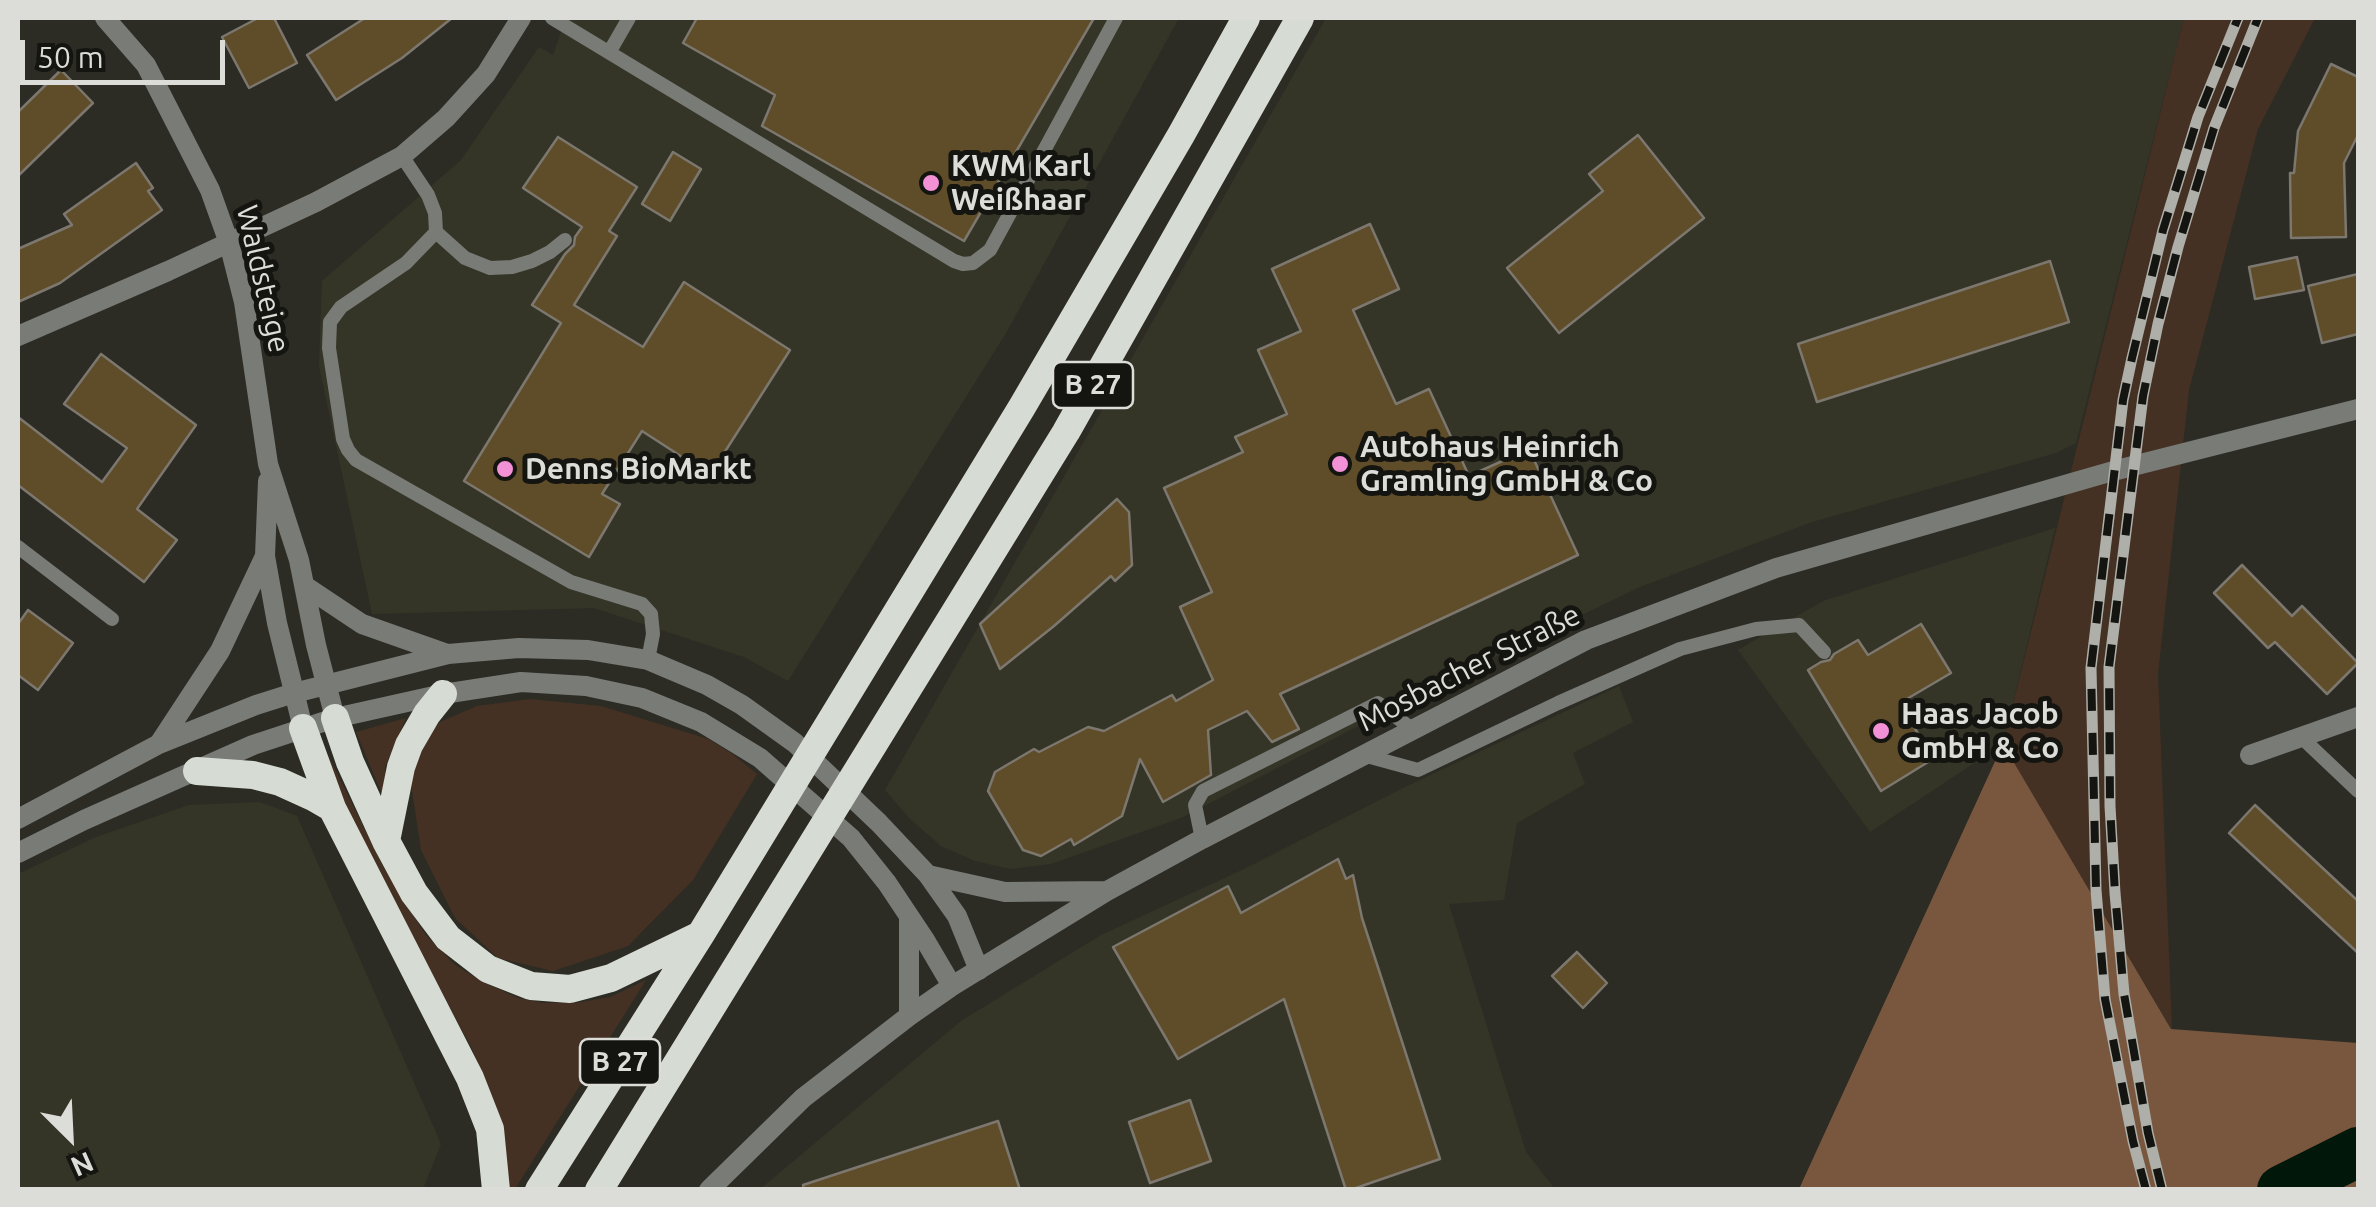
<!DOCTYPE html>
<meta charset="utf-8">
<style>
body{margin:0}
#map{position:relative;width:2376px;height:1207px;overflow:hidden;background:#2c2c24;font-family:Ubuntu,sans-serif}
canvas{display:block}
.frame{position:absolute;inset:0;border:20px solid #dcddd8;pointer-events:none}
.north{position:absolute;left:20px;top:1087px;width:100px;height:100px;-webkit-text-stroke:8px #141410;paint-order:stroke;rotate:156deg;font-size:28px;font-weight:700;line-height:40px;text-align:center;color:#dcddd8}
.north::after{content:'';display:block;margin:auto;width:35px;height:45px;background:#dcddd8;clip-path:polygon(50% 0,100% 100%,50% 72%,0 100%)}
.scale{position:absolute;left:20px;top:40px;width:205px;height:45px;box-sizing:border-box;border:5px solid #dcddd8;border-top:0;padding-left:12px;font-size:30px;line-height:35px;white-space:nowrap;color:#dcddd8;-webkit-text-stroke:8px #141410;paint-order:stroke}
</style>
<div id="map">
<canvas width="2376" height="1207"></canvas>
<div class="frame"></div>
<div class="north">N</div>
<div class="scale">50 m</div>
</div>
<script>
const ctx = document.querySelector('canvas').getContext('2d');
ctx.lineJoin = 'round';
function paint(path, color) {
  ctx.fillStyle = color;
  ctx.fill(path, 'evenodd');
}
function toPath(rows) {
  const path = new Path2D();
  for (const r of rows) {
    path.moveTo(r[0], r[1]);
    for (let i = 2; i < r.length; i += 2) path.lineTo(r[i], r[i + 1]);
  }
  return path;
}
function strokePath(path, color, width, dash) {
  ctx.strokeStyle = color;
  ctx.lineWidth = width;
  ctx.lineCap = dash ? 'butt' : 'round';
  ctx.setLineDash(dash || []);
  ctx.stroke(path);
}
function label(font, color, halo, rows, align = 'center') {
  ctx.font = font + ' Ubuntu,sans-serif';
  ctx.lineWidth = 10;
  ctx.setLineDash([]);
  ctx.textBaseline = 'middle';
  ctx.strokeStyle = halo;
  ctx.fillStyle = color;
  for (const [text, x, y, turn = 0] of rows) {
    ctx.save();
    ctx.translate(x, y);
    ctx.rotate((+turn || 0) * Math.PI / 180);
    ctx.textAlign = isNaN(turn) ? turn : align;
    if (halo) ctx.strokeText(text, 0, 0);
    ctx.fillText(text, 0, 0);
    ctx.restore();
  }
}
paint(toPath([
 [566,18,1179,18,1006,333,788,681,744,657,594,608,372,614,319,366,322,281,461,160,539,47,553,55],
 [1326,18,2184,18,2076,443,2056,453,1812,522,1640,587,1447,680,1181,818,1051,864,1010,869,975,861,941,846,910,819,885,790],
 [2055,528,2003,744,1870,832,1738,650,1823,601],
 [1619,686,1633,722,1573,753,1585,784,1517,823,1504,900,1449,904,1526,1152,1555,1189,759,1190,961,1021,1101,935,1244,869,1405,787],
 [260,802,297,816,441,1144,423,1189,18,1189,18,874,96,837,189,805]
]), '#353527');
paint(toPath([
 [2184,18,2315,18,2258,129,2189,390,2158,674,2172,1030,2003,744],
 [530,699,601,706,708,739,731,753,757,774,693,880,628,946,553,971,498,958,455,918,421,850,410,777,423,744,440,722,477,706],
 [406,718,385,767,385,796,382,794,356,732],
 [325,749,383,866,425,934,455,965,483,982,518,998,543,1003,576,1003,610,997,646,980,515,1189,502,1189,491,1096,472,1049,365,848,330,772]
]), '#453123');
paint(toPath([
 [2003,744,2171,1029,2358,1043,2358,1189,1799,1189]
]), '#79573f');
strokePath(toPath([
 [2282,1190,2358,1152]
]), '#00170a', 50);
const building = toPath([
 [258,18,274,18,297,63,249,88,222,37,258,18],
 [365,18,452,18,402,58,336,100,307,55,365,18],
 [697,18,1094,18,964,241,762,126,775,95,683,43,697,18],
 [2331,64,2358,77,2358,135,2344,163,2346,237,2291,238,2290,173,2294,173,2298,131,2331,64],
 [61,70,93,103,18,176,18,112,61,70],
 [1638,135,1704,218,1559,333,1507,268,1603,191,1589,174,1638,135],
 [558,137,637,187,609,231,617,236,574,305,643,347,684,282,790,350,710,475,642,431,602,494,620,504,589,557,464,481,561,323,532,305,565,254,574,245,575,237,582,227,523,188,558,137],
 [673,152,701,169,670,221,642,204,673,152],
 [136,163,153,188,148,191,162,210,60,283,18,302,18,249,72,225,64,214,136,163],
 [1370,224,1399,289,1353,310,1396,404,1429,389,1469,476,1529,449,1578,555,1280,694,1299,729,1272,742,1247,711,1208,730,1211,775,1163,802,1140,759,1122,816,1074,845,1071,839,1041,856,1023,850,988,791,995,772,1034,749,1039,752,1088,727,1104,731,1172,695,1176,701,1213,680,1180,607,1212,592,1164,488,1243,452,1235,437,1287,414,1258,350,1301,331,1272,269,1370,224],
 [2297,257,2304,290,2255,299,2249,267,2297,257],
 [2050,261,2069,322,1817,402,1798,344,2050,261],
 [2358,274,2358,334,2322,343,2308,286,2358,274],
 [101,354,196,425,137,509,177,540,144,582,18,485,18,417,102,482,127,448,64,404,101,354],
 [1117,499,1129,512,1132,565,1115,581,1111,576,1054,626,1000,669,980,624,1117,499],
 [2242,565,2292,616,2302,606,2358,663,2327,694,2275,642,2268,648,2214,593,2242,565],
 [28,610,73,643,38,690,18,675,18,624,28,610],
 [1921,624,1951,673,1900,703,1933,759,1881,791,1808,670,1821,662,1830,660,1834,654,1858,640,1868,655,1921,624],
 [2255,805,2358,901,2358,953,2229,833,2255,805],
 [1338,859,1346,879,1353,875,1362,918,1440,1159,1350,1190,1346,1190,1284,999,1178,1059,1113,947,1228,886,1241,913,1338,859],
 [1577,952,1607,983,1583,1008,1552,976,1577,952],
 [1190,1100,1211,1161,1150,1183,1129,1122,1190,1100],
 [998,1121,1020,1190,804,1190,803,1185,998,1121]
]);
paint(building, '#5f4c28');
strokePath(building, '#7c776f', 2.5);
strokePath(toPath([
 [552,18,954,261,963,264,973,263,990,250,1116,18],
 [610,51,629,18],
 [402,156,428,195,435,213,436,232,406,263,341,307,330,322,329,348,343,439,348,450,356,460,571,582,642,604,651,614,653,634,648,660],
 [436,232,465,258,490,268,512,267,532,261,550,252,565,240],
 [18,547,112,619],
 [2301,737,2358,791],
 [1363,755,1418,770,1558,703,1680,649,1756,629,1799,625,1824,652],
 [1202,839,1195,805,1203,791,1378,703,1412,729]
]), '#797b77', 14);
strokePath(toPath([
 [18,336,168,271,316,202,402,156,446,118,486,74,521,18],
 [2250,755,2358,717]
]), '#797b77', 20);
strokePath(toPath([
 [105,18,146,65,210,190,229,243,244,302,268,464,299,560,316,645,335,718],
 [268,481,265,556,277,623,303,728],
 [305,586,362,624,447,654],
 [159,744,220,651,265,556],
 [18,819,159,744,256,705,294,693,448,654,519,648,588,650,648,660,707,685,742,705,795,743,879,823,928,875,957,916,979,970],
 [18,853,84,820,253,745,335,718,443,694,521,682,586,686,642,698,701,722,760,758,851,838,887,883,925,940,952,986],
 [928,875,1005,892,1105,891],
 [909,916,909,1016],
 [709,1190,803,1098,909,1016,952,986,1107,891,1202,839,1586,640,1776,568,2113,471,2358,409]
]), '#797b77', 20);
strokePath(toPath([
 [335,718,350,762,386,841,414,893,448,938,488,969,531,986,570,989,611,978,700,935],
 [303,728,332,808,470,1078,490,1129,496,1190],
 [197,771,253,775,280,782,313,797,332,808],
 [386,841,401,767,409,745,427,714,443,694],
 [539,1190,701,934,1022,407,1181,135,1246,18],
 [599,1190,1066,432,1300,18]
]), '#d6dbd3', 28);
const rail = toPath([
 [2146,1190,2133,1141,2105,999,2096,890,2091,668,2123,400,2132,358,2163,230,2198,117,2238,18],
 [2162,1190,2148,1133,2124,994,2115,893,2110,806,2109,667,2143,396,2158,324,2178,247,2214,128,2258,18]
]);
strokePath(rail, '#aeafa9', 11);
strokePath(rail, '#141410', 8, [22]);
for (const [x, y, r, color] of [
 [931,183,10,"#f391d6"],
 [1340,464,10,"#f391d6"],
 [505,469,10,"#f391d6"],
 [1881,731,10,"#f391d6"]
]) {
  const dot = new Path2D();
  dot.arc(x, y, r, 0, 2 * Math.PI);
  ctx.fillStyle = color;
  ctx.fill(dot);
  strokePath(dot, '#141410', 4);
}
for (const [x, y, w] of [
 [1093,385,80],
 [620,1062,80]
]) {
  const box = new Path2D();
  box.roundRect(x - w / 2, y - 23, w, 46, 8);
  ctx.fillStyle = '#141410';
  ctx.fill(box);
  strokePath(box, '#dcddd8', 2.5);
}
label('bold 28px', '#dcddd8', null, [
 ["B 27",1093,385],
 ["B 27",620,1062]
]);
label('bold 30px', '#dcddd8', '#141410', [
 ["KWM Karl",951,166],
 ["Weißhaar",951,200],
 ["Autohaus Heinrich",1360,447],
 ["Gramling GmbH & Co",1360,481],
 ["Denns BioMarkt",525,469],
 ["Haas Jacob",1901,714],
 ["GmbH & Co",1901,748]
], 'left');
label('30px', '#dcddd8', '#141410', [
 ["Waldsteige",263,279,77],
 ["Mosbacher Straße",1469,668,-27]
]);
</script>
